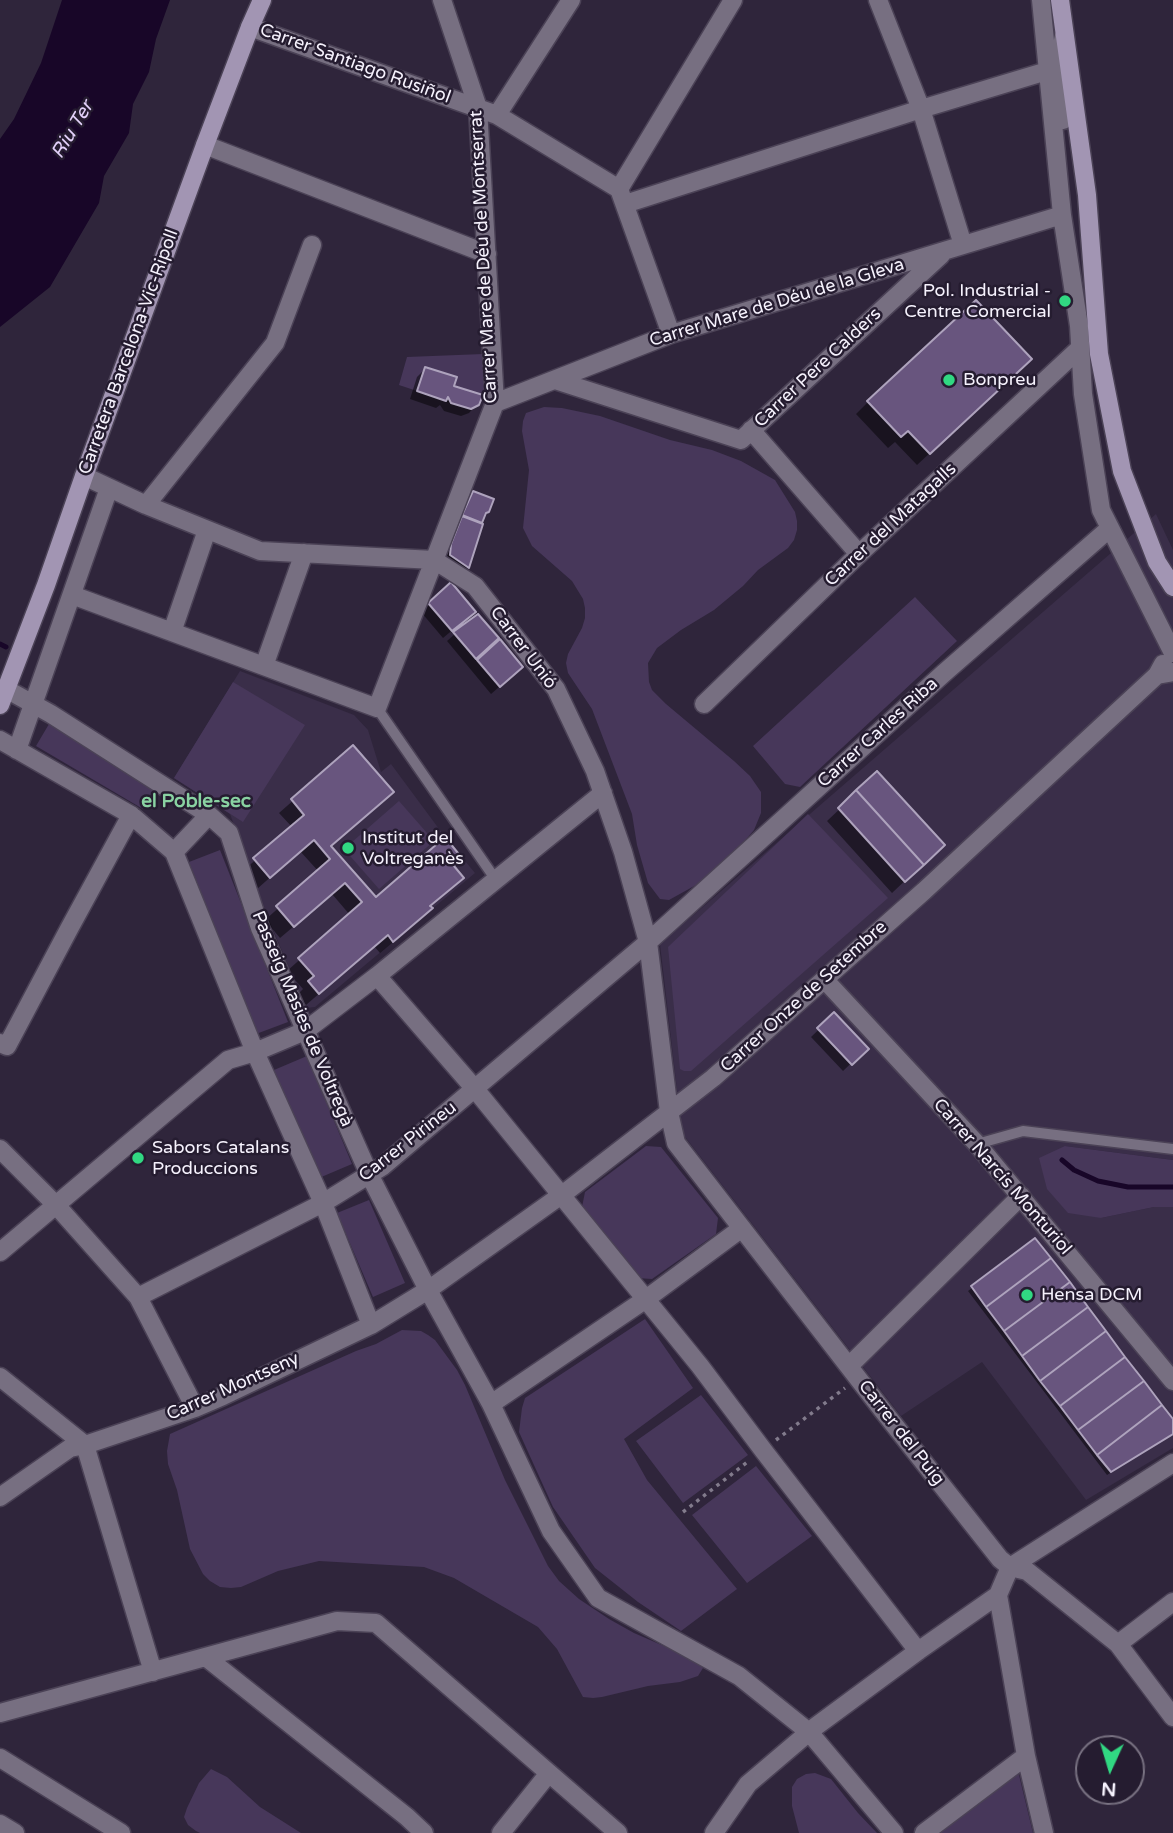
<!DOCTYPE html>
<meta charset="utf-8">
<style>
body{margin:0}
#map{position:relative;width:1173px;height:1833px;overflow:hidden;background:#2f253b;font-family:"Varela Round",sans-serif}
canvas{display:block}
.north{position:absolute;left:1075px;top:1735px;width:70px;height:70px;box-sizing:border-box;background:#251c30;border:2px solid #797282;border-radius:50%;rotate:184deg;font-size:19px;font-weight:700;line-height:28px;text-align:center;color:#f6f2fd}
.north::after{content:'';display:block;margin:auto;width:24px;height:32px;background:#31d882;clip-path:polygon(50% 0,100% 100%,50% 72%,0 100%)}
</style>
<div id="map">
<canvas width="1173" height="1833"></canvas>
<div class="north">N</div>
</div>
<script>
const ctx = document.querySelector('canvas').getContext('2d');
ctx.lineJoin = 'round';
function paint(path, color) {
  ctx.fillStyle = color;
  ctx.fill(path, 'evenodd');
}
function toPath(rows) {
  const path = new Path2D();
  for (const r of rows) {
    path.moveTo(r[0], r[1]);
    for (let i = 2; i < r.length; i += 2) path.lineTo(r[i], r[i + 1]);
  }
  return path;
}
function strokePath(path, color, width, dash) {
  ctx.strokeStyle = color;
  ctx.lineWidth = width;
  ctx.lineCap = dash ? 'butt' : 'round';
  ctx.setLineDash(dash || []);
  ctx.stroke(path);
}
function label(font, color, halo, rows, align = 'center') {
  ctx.font = font + ' "Varela Round",sans-serif';
  ctx.lineWidth = 5;
  ctx.setLineDash([]);
  ctx.textBaseline = 'middle';
  ctx.strokeStyle = halo;
  ctx.fillStyle = color;
  for (const [text, x, y, turn = 0] of rows) {
    ctx.save();
    ctx.translate(x, y);
    ctx.rotate((+turn || 0) * Math.PI / 180);
    ctx.textAlign = isNaN(turn) ? turn : align;
    if (halo) ctx.strokeText(text, 0, 0);
    ctx.fillText(text, 0, 0);
    ctx.restore();
  }
}
paint(toPath([
 [1156,514,1173,550,1173,1160,1065,1146,1101,1218,1154,1207,1173,1207,1173,1448,1086,1500,982,1362,901,1416,682,1133,660,944],
 [240,671,354,715,368,730,381,772,391,764,445,837,475,873,315,1007,306,1008,269,920,230,814,174,778]
]), '#3a2e49');
paint(toPath([
 [483,354,485,385,483,395,454,386,456,377,425,367,417,391,399,385,407,357],
 [544,407,562,408,600,416,670,440,712,450,741,461,775,480,795,512,797,521,797,530,794,540,788,548,758,570,743,586,714,610,681,630,657,648,648,663,649,682,652,690,666,704,734,761,750,776,761,792,761,813,754,830,748,837,722,865,696,885,669,900,660,899,648,883,637,845,632,814,592,709,568,673,566,663,568,654,582,628,585,618,585,608,583,599,572,581,532,546,523,528,529,470,522,431,523,421,526,413],
 [915,597,957,641,800,787,785,784,753,746],
 [233,682,305,725,243,822,174,778],
 [49,724,156,787,143,809,36,746],
 [399,801,434,841,379,889,344,849],
 [808,814,888,898,691,1071,684,1071,680,1069,668,947],
 [220,850,288,1022,256,1034,189,862],
 [307,1056,352,1164,319,1178,274,1070],
 [646,1146,661,1147,718,1218,716,1234,652,1279,637,1278,582,1207,585,1192],
 [1065,1146,1173,1160,1173,1207,1154,1207,1101,1218,1068,1213,1047,1189,1039,1158],
 [369,1200,405,1283,373,1297,337,1213],
 [645,1319,693,1388,624,1439,647,1480,737,1589,681,1631,638,1602,595,1568,553,1507,519,1432,522,1408,525,1398],
 [402,1330,421,1331,428,1335,435,1340,457,1370,465,1385,505,1480,548,1566,559,1581,579,1599,609,1619,634,1633,680,1653,695,1662,703,1668,698,1676,680,1682,648,1686,602,1697,593,1698,583,1697,557,1649,538,1627,454,1578,424,1567,319,1561,278,1571,241,1587,231,1588,220,1587,210,1581,203,1574,190,1549,177,1490,168,1464,167,1451,170,1434,356,1351,376,1344],
 [701,1395,748,1455,683,1503,636,1441],
 [756,1466,812,1536,747,1583,692,1515],
 [211,1769,227,1777,260,1807,301,1833,200,1833,196,1831,188,1825,184,1817,187,1808,199,1783],
 [815,1773,831,1779,858,1813,877,1833,799,1833,792,1806,792,1787,797,1779,806,1774],
 [1012,1773,1019,1775,1033,1833,934,1833]
]), '#47375a');
paint(toPath([
 [62,0,170,0,156,39,149,72,133,104,129,133,104,176,99,203,50,287,0,327,0,139,14,119,41,63]
]), '#180628');
paint(toPath([
 [425,369,452,387,477,404,469,413,461,416,444,411,440,405,436,408,410,399,417,377],
 [1017,372,917,465,895,442,888,448,856,414,868,402],
 [474,493,483,516,468,567,460,575,443,563,444,553,466,501],
 [451,585,474,612,443,638,421,612],
 [455,634,483,651,513,675,491,694,447,641],
 [353,748,330,847,375,900,452,866,429,907,418,921,380,953,374,946,306,1005,297,995,303,989,287,971,350,915,332,894,280,938,265,920,319,872,300,851,257,889,242,872,292,827,279,813],
 [877,774,930,857,892,893,827,821],
 [834,1015,866,1049,843,1071,811,1037],
 [1035,1240,1171,1434,1107,1475,968,1291]
]), '#0007');
strokePath(toPath([
 [0,644,6,647],
 [1062,1160,1074,1170,1098,1181,1128,1187,1173,1187]
]), '#180628', 5);
const building = toPath([
 [976,300,1032,359,930,454,908,431,901,437,867,401,976,300],
 [425,367,457,377,454,386,483,395,479,405,471,409,451,403,448,397,446,401,417,391,425,367],
 [473,491,494,499,489,512,486,513,482,523,462,515,473,491],
 [462,516,483,524,469,568,450,555,451,544,462,516],
 [451,582,476,612,452,631,428,603,451,582],
 [478,614,499,638,476,659,453,632,478,614],
 [500,639,523,667,500,687,477,660,500,639],
 [353,745,394,792,331,846,376,897,445,837,462,858,454,866,464,878,430,906,433,908,393,942,388,935,319,994,308,981,314,976,298,958,362,902,345,883,294,927,276,906,330,859,314,840,270,878,253,858,304,815,291,799,353,745],
 [877,771,945,845,924,865,856,790,877,771],
 [856,790,924,865,905,882,838,808,856,790],
 [834,1012,869,1049,852,1065,817,1028,834,1012],
 [1035,1238,1051,1258,986,1307,971,1286,1035,1238],
 [1051,1258,1070,1282,1004,1331,986,1307,1051,1258],
 [1070,1282,1088,1307,1022,1356,1004,1331,1070,1282],
 [1088,1307,1106,1331,1040,1381,1022,1356,1088,1307],
 [1106,1331,1125,1357,1060,1406,1040,1381,1106,1331],
 [1125,1357,1144,1381,1078,1430,1060,1406,1125,1357],
 [1144,1381,1162,1405,1097,1455,1078,1430,1144,1381],
 [1162,1405,1173,1419,1173,1434,1111,1472,1097,1455,1162,1405]
]);
paint(building, '#68557e');
strokePath(building, '#aea3bd', 2);
const lane = toPath([
 [377,708,496,880],
 [977,1144,1023,1131,1173,1149]
]);
const street = toPath([
 [878,0,921,109,963,245],
 [1041,0,1062,215,1079,326,1083,394,1101,510,1173,653],
 [250,27,497,115,619,189,671,334],
 [497,115,571,0],
 [1063,120,1059,59,1064,36],
 [205,145,487,254],
 [619,189,733,0],
 [625,204,921,109,1047,71],
 [555,380,741,440,941,255],
 [495,403,671,334,1062,215],
 [751,430,859,554],
 [84,476,146,505,260,551,434,560,475,586,556,689,595,771,623,852,648,942,669,1112,676,1143,884,1412,1000,1559,1010,1567,1027,1571,1118,1644,1173,1717],
 [146,505,275,343,312,245],
 [72,595,377,708,495,403,478,108,442,0],
 [172,632,207,530],
 [1163,664,1157,675,1173,672],
 [264,666,304,553],
 [6,689,51,714,209,815,229,833,260,928,369,1174,428,1290,491,1404,551,1531,598,1598,739,1676,809,1732,894,1833],
 [704,704,859,554,1080,348],
 [0,740,131,815,174,852,255,1052,323,1203,371,1325],
 [17,750,109,488],
 [174,852,209,815],
 [377,976,475,1089,700,1366,763,1450,918,1651],
 [824,979,977,1144,1173,1381],
 [0,1043,7,1046,69,929,131,815],
 [0,1149,56,1205,138,1297,195,1408],
 [0,1252,228,1060,255,1052,305,1031,377,976,603,793],
 [138,1297,323,1203,383,1166,648,942,944,673,1110,528],
 [849,1366,1021,1196],
 [0,1377,85,1445,153,1672],
 [491,1404,646,1299,742,1228],
 [0,1497,70,1448,85,1445,195,1408,223,1396,371,1325,428,1290,567,1191,713,1078,924,891,1157,675],
 [998,1595,1026,1756,1044,1833],
 [1118,1644,1173,1602],
 [207,1658,407,1817,424,1833],
 [0,1713,337,1621,376,1623,618,1833],
 [0,1758,121,1833],
 [0,1824,15,1833],
 [501,1833,549,1773],
 [714,1833,748,1784,815,1727,918,1651,998,1595,1010,1567,1173,1463],
 [924,1833,1026,1756]
]);
const secondary = toPath([
 [1060,0,1087,195,1099,354,1122,471,1157,562,1173,587],
 [0,705,46,585,84,476,205,145,250,27,262,0]
]);
strokePath(lane, '#4b4256', 13);
strokePath(street, '#4b4256', 21);
strokePath(secondary, '#4b4256', 21);
strokePath(toPath([
 [776,1440,845,1388],
 [683,1512,750,1460]
]), '#827b8c', 3.5, [3.5, 5]);
strokePath(lane, '#776f81', 10);
strokePath(street, '#776f81', 18);
strokePath(secondary, '#a295b3', 18);
for (const [x, y, r, color] of [
 [1065,301,7,"#31d882"],
 [949,380,7,"#31d882"],
 [348,848,7,"#31d882"],
 [138,1158,7,"#31d882"],
 [1027,1295,7,"#31d882"]
]) {
  const dot = new Path2D();
  dot.arc(x, y, r, 0, 2 * Math.PI);
  ctx.fillStyle = color;
  ctx.fill(dot);
  strokePath(dot, '#251c30', 2.5);
}
label('18px', '#f6f2fd', '#251c30', [
 ["Carrer Santiago Rusiñol",355,64,20],
 ["Carrer Mare de Déu de Montserrat",484,257,-93],
 ["Carrer Mare de Déu de la Gleva",777,303,-17],
 ["Carretera Barcelona-Vic-Ripoll",129,352,-70],
 ["Carrer Pere Calders",818,368,-43],
 ["Carrer del Matagalls",891,525,-43],
 ["Carrer Unió",523,648,53],
 ["Carrer Carles Riba",878,733,-42],
 ["Carrer Onze de Setembre",804,997,-42],
 ["Passeig Masies de Voltregà",302,1019,67],
 ["Carrer Pirineu",408,1142,-38],
 ["Carrer Narcís Monturiol",1002,1177,49],
 ["Carrer Montseny",233,1387,-24],
 ["Carrer del Puig",901,1433,52]
]);
label('18px', '#f6f2fd', '#251c30', [
 ["Pol. Industrial -",1051,291,"right"],
 ["Centre Comercial",1051,312,"right"],
 ["Bonpreu",963,380],
 ["Institut del",362,838],
 ["Voltreganès",362,859],
 ["Sabors Catalans",152,1148],
 ["Produccions",152,1169],
 ["Hensa DCM",1041,1295]
], 'left');
label('italic 19px', '#e3d1fa', '#251c30', [
 ["Riu Ter",73,130,-59]
]);
label('bold 19px', '#89d2a2', '#251c30', [
 ["el Poble-sec",196,802]
]);
</script>
